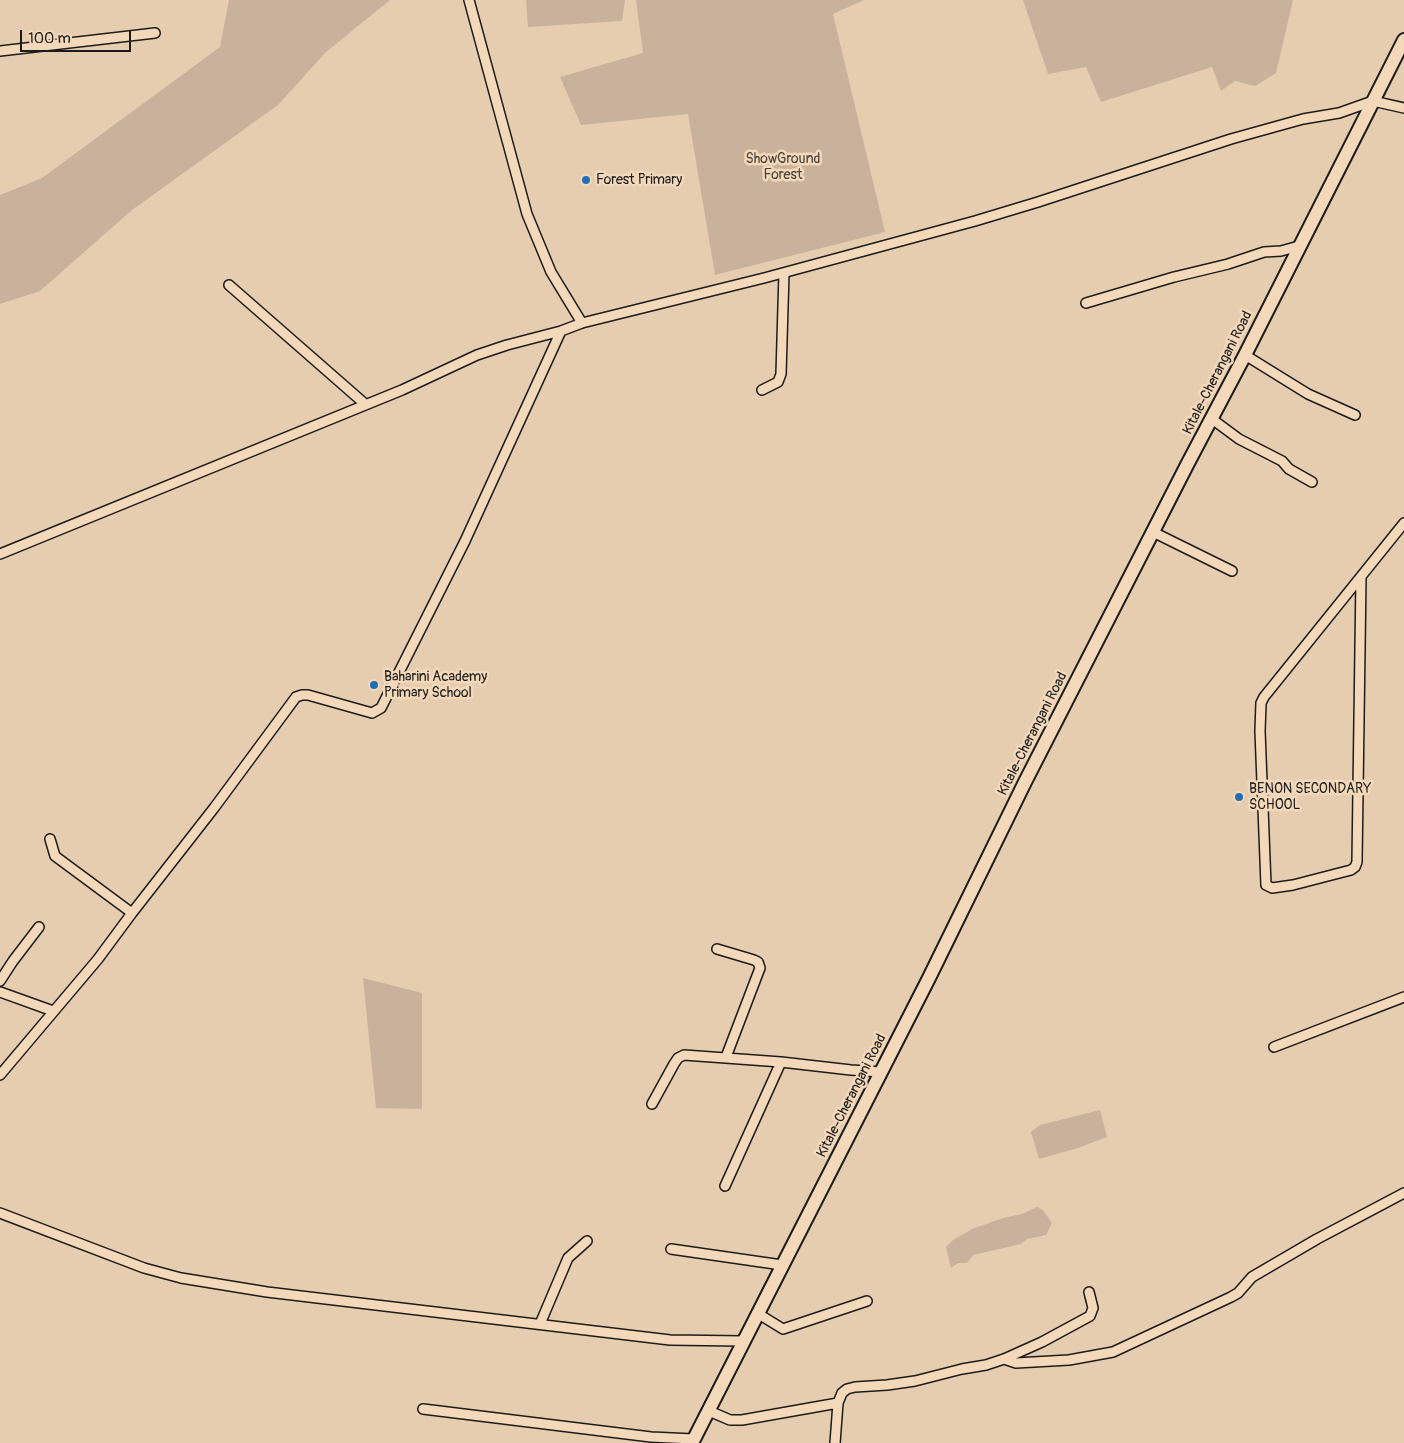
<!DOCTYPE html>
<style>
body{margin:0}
#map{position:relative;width:1404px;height:1443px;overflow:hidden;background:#e6cdb0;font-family:Pangolin,sans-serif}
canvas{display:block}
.scale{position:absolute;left:20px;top:30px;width:111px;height:22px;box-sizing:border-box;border:2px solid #1c1c1c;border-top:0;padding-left:6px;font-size:15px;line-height:18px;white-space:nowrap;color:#1c1c1c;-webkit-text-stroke:4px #f3d8ba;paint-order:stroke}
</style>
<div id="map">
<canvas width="1404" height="1443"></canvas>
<div class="scale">100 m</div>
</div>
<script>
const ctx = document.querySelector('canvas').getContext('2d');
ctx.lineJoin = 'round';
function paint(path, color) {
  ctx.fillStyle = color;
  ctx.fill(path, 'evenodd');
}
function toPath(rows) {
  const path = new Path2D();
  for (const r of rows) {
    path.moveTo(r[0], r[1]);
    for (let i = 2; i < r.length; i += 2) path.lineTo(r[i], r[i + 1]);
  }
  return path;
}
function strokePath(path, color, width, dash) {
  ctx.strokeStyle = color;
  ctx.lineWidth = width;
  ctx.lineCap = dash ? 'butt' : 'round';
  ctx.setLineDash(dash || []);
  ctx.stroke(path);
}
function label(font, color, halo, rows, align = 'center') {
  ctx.font = font + ' Pangolin,sans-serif';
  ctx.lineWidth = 5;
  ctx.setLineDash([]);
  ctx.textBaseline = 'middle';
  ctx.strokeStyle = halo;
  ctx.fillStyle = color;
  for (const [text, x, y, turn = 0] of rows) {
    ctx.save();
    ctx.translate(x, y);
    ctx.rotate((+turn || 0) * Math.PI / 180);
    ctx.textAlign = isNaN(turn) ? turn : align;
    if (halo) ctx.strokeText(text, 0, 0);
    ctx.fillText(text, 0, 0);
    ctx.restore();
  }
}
paint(toPath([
 [229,0,390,0,326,52,278,105,132,210,40,291,0,304,0,195,42,178,220,47],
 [526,0,625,0,622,21,528,27],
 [636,0,864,0,833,14,885,232,715,275,688,114,581,125,560,77,643,53],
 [1023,0,1293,0,1276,73,1255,86,1235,81,1221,91,1212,67,1101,102,1086,67,1048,74],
 [363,978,422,993,422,1109,376,1108],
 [1100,1110,1107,1137,1078,1148,1039,1159,1031,1132,1040,1125],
 [1037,1207,1043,1210,1052,1223,1046,1235,1027,1239,1021,1244,973,1255,967,1263,958,1263,951,1268,946,1247,953,1240,972,1229,1003,1218,1022,1214]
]), '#c8b29b');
const street = toPath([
 [469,0,527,214,551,272,582,323],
 [0,51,155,33],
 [229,285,365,404],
 [1086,303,1174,277,1228,264,1264,252,1281,251,1299,246],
 [1245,355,1308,394,1355,415],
 [762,390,778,382,781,374,784,273],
 [1212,419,1239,439,1282,461,1289,469,1312,482],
 [1153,532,1232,571],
 [0,554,402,390,477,355,507,345,561,331,582,323,764,278,975,221,1038,202,1231,139,1303,119,1339,113,1373,101,1404,108],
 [1361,577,1357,862,1355,867,1351,870,1293,885,1272,888,1266,885,1260,731,1261,703,1264,697,1404,523],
 [50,839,55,856,132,913],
 [717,949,754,960,758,962,760,968,726,1057],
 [0,981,13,961,39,927],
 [0,992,53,1011],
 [1274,1047,1404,997],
 [0,1075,98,959,132,913,214,808,296,697,302,695,308,695,372,713,381,708,465,541,561,331],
 [652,1104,674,1064,678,1058,684,1055,781,1062,851,1070,881,1072],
 [725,1186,781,1062],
 [0,1213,144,1268,181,1278,267,1292,670,1340,742,1341],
 [671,1249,782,1265],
 [757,1313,783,1329,867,1301],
 [540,1324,568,1258,587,1241],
 [1004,1359,1016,1363,1069,1360,1113,1352,1231,1297,1238,1293,1252,1277,1317,1239,1404,1193],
 [423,1409,651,1437,693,1439],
 [709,1411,730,1420,742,1420,838,1403],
 [835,1443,838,1403,842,1393,847,1389,855,1387,887,1385,915,1381,962,1369,986,1365,1004,1359,1042,1342,1090,1316,1093,1308,1089,1292]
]);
const secondary = toPath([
 [692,1443,929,978,1025,782,1188,463,1245,355,1404,40]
]);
strokePath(street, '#1c1c1c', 12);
strokePath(secondary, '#1c1c1c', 16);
strokePath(street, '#f3d8ba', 9);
strokePath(secondary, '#f3d8ba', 12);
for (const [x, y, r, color] of [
 [586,180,5,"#1f6fb2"],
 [374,685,5,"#1f6fb2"],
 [1239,797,5,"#1f6fb2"]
]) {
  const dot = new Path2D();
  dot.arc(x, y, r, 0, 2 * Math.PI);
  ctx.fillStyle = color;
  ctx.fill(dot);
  strokePath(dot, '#f3d8ba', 2);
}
label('14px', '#47423c', '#f3d8ba', [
 ["ShowGround",783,159],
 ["Forest",783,175]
]);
label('14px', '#1c1c1c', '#f3d8ba', [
 ["Forest Primary",596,180],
 ["Baharini Academy",384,677],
 ["Primary School",384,693],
 ["BENON SECONDARY",1249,789],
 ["SCHOOL",1249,805]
], 'left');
label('14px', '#1c1c1c', '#f3d8ba', [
 ["Kitale-Cherangani Road",1218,373,-63],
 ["Kitale-Cherangani Road",1033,734,-63],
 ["Kitale-Cherangani Road",852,1096,-63]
]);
</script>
